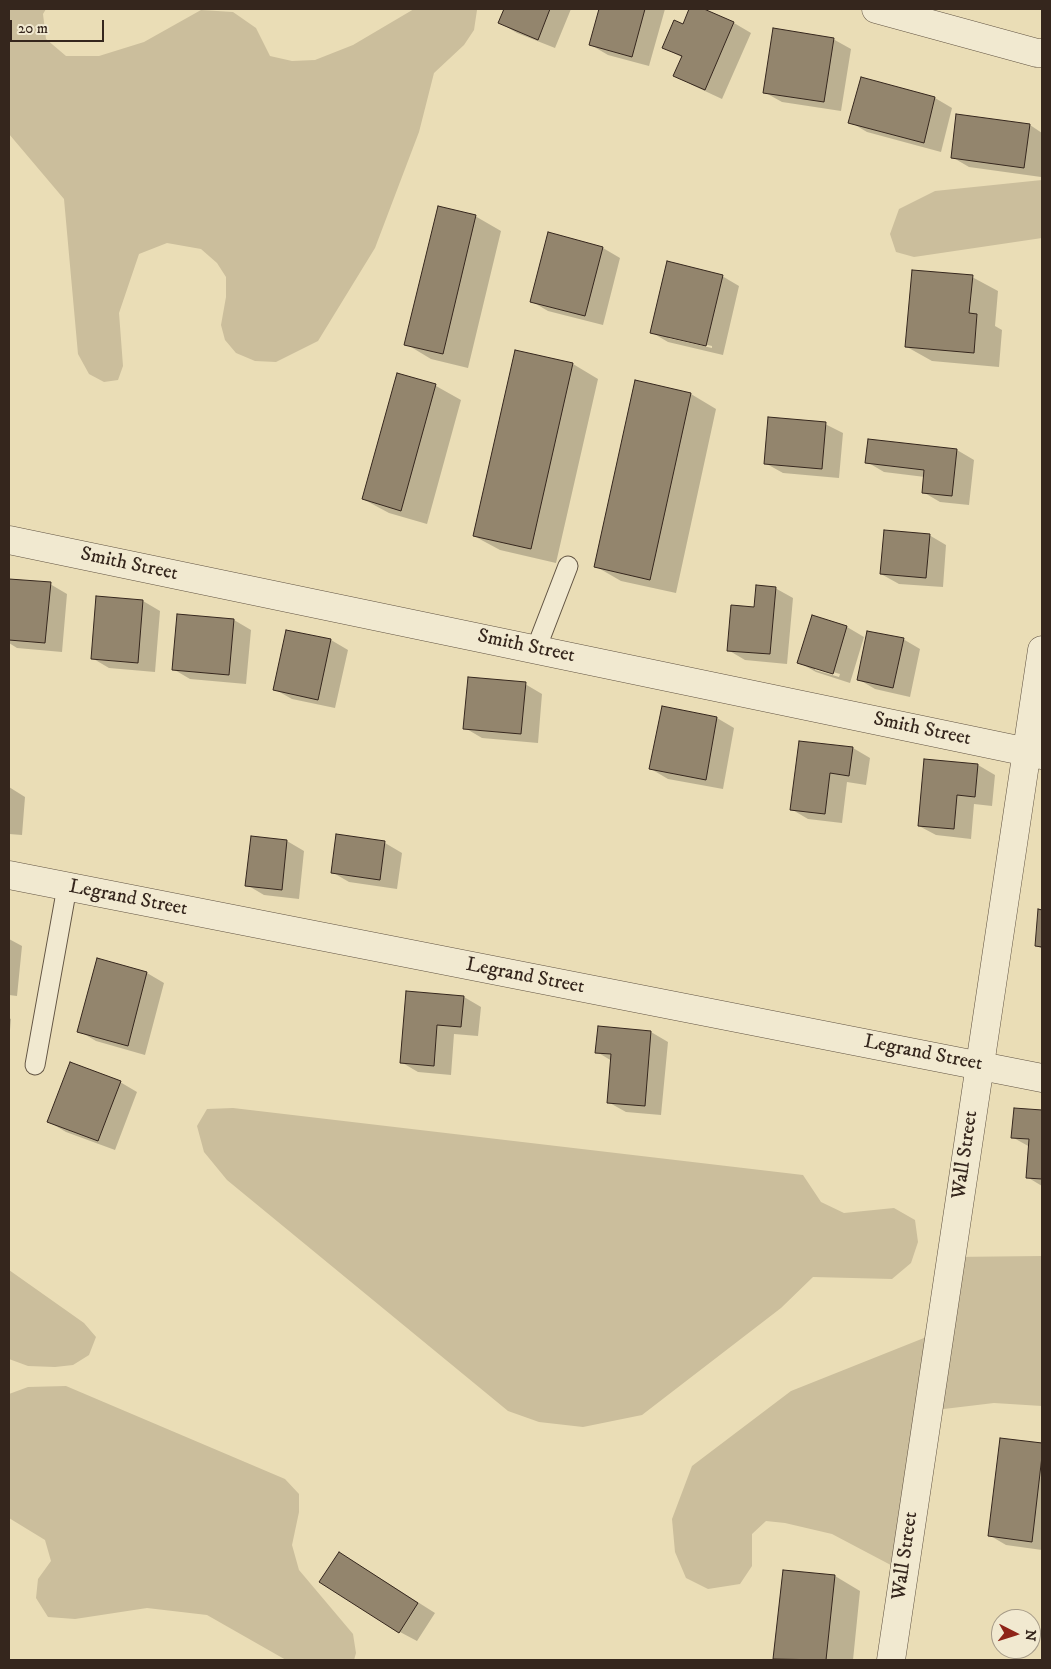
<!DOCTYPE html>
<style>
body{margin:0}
#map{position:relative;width:1051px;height:1669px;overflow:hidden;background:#eaddb6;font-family:"IM FELL DW Pica",serif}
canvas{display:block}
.frame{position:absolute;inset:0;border:10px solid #35261d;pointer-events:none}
.north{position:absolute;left:991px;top:1609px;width:50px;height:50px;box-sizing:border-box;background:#f1e9d0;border:1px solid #a69b88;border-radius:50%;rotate:95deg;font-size:14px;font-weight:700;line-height:20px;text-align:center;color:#35261d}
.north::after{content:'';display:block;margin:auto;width:18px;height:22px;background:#8f2418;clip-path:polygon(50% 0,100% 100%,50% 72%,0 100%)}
.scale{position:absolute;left:10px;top:20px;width:94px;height:22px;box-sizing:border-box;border:2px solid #35261d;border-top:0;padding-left:6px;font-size:15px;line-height:18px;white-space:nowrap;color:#35261d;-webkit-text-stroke:4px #f1e9d0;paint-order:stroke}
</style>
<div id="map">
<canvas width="1051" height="1669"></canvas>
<div class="frame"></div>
<div class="north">N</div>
<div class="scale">20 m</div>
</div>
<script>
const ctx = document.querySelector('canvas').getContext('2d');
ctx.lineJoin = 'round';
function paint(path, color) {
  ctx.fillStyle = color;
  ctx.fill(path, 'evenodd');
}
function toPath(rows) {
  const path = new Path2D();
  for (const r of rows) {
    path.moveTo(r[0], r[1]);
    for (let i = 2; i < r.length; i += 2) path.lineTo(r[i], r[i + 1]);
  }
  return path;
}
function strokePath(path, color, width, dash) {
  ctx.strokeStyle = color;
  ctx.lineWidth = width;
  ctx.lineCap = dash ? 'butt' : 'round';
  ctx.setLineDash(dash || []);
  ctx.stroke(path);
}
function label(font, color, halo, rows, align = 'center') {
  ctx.font = font + ' "IM FELL DW Pica",serif';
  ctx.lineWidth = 5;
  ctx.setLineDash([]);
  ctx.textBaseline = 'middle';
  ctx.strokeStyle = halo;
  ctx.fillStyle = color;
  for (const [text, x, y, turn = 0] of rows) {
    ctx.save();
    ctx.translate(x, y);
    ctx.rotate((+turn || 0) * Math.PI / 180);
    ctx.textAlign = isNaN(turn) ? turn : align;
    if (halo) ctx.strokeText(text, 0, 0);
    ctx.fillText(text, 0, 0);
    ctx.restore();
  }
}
paint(toPath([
 [9,9,46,9,43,14,46,39,66,56,99,56,144,42,201,10,233,12,256,28,270,56,292,61,315,60,353,45,414,9,476,9,477,10,474,30,464,45,434,73,419,132,375,248,318,341,276,362,255,361,236,353,225,340,221,325,226,297,226,277,217,263,201,249,167,243,139,254,119,313,123,366,118,380,104,382,89,374,78,354,64,199,9,134],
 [1042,180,1042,238,914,257,896,252,890,234,899,209,935,191],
 [233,1108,803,1175,821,1202,844,1213,894,1208,915,1220,918,1242,911,1263,892,1279,813,1277,781,1308,642,1415,583,1427,539,1422,508,1411,227,1180,204,1152,197,1126,207,1109],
 [1042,1256,1042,1406,994,1403,927,1411,904,1572,832,1534,785,1523,766,1521,752,1534,752,1566,740,1584,708,1589,686,1578,675,1552,672,1519,692,1466,791,1391,939,1332,951,1257],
 [9,1270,84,1323,96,1337,89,1355,73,1365,55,1367,28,1366,9,1359],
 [66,1386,285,1479,299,1494,299,1512,292,1545,299,1570,353,1634,356,1653,354,1660,286,1660,207,1615,147,1608,75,1619,48,1617,36,1598,38,1579,51,1561,45,1540,9,1518,9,1394,28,1387]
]), '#cbbe9c');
paint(toPath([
 [506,9,571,9,555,48,517,33,500,23],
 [601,9,665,9,649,66,608,55,591,45],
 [691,9,701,9,734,23,751,33,722,99,692,85,675,75,683,58,663,47,683,26],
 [833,39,851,49,841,111,782,102,764,92],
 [862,79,935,98,952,108,941,152,867,132,850,122],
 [1030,125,1042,133,1041,177,969,167,952,157],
 [475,216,501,231,468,368,431,359,406,344],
 [549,234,603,248,620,258,603,325,548,311,531,301],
 [722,276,739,286,723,355,668,342,651,332],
 [668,336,712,346,712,348,668,338],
 [972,277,998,291,995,326,1002,330,999,367,932,361,907,347],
 [516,351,573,364,598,379,556,563,500,550,474,536],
 [397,375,436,386,461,400,427,524,389,513,363,499],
 [636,382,691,394,716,409,676,593,621,581,595,566],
 [825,424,843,433,839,478,783,473,765,463],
 [957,450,974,460,969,505,940,502,923,492,925,477,884,472,867,462],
 [929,535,946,545,943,587,899,584,881,574],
 [9,580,50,584,67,594,62,652,17,648,9,643],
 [775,588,793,598,787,664,745,660,728,650,755,608],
 [143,601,160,611,155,672,109,668,92,658],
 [812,617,847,627,864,637,850,683,816,672,798,662],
 [815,667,840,674,839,677,815,670],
 [234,620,251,630,246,684,190,679,173,669],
 [287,631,331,640,348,650,335,708,292,699,274,689],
 [903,639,920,649,910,697,875,689,858,679],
 [525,684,542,694,538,743,482,738,465,728],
 [663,708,717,718,734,728,723,789,668,779,651,769],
 [853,748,870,758,866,785,847,782,842,823,808,819,791,809],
 [978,765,995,775,992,806,974,804,971,839,936,835,919,826],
 [9,787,25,797,22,835,9,834],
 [337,836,385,843,402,853,397,889,349,882,332,872],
 [287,841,304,851,299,899,264,895,247,885],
 [1039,911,1042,911,1042,949,1036,945],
 [9,939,22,946,17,996,9,995],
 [98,960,147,973,164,983,145,1055,96,1041,79,1031],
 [464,997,481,1007,478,1036,454,1034,451,1075,418,1072,401,1062],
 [9,1018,11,1019,9,1041],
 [651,1032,668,1042,661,1115,626,1112,608,1102,612,1061,597,1052],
 [120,1082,137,1092,115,1150,66,1132,49,1122],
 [1015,1109,1042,1111,1042,1186,1027,1177,1030,1147,1012,1137],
 [1001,1439,1042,1445,1042,1550,1006,1545,989,1535],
 [356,1563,435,1613,417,1641,400,1632],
 [835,1576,860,1591,853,1660,778,1660,774,1658]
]), '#0003');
const building = toPath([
 [504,9,550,9,538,40,498,23,504,9],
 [599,9,645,9,632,57,589,45,599,9],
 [689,9,704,9,734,22,705,90,673,76,682,56,662,48,674,20,683,24,689,9],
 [773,28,834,38,824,102,763,93,773,28],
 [861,77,935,97,924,143,848,123,861,77],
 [956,114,1030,124,1024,168,951,158,956,114],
 [438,206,476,215,443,354,404,345,438,206],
 [548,232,603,247,585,316,530,302,548,232],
 [667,261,723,275,706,346,650,333,667,261],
 [912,270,973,275,969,313,977,314,974,353,905,347,912,270],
 [515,350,573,363,531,549,473,536,515,350],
 [397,373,436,384,401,511,362,499,397,373],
 [635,380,691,393,650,580,594,567,635,380],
 [768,417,826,422,822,469,764,464,768,417],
 [868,439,957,449,952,496,922,493,924,470,865,463,868,439],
 [884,530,930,534,926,578,880,574,884,530],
 [9,579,51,582,45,643,9,640,9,579],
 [756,585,776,587,770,654,727,651,731,605,754,607,756,585],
 [96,596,143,600,138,663,91,659,96,596],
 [177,614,234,619,229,675,172,670,177,614],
 [812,615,847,626,833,674,797,663,812,615],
 [286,630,331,639,318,700,273,690,286,630],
 [867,631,904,638,893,688,857,680,867,631],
 [468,677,526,682,521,734,463,729,468,677],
 [662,706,717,717,706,780,649,769,662,706],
 [799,741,853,747,849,776,830,773,825,814,790,810,799,741],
 [924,759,978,764,975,797,957,795,954,829,918,826,924,759],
 [336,834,385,841,380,880,331,873,336,834],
 [251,836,287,840,282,890,245,886,251,836],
 [1038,909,1042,910,1042,947,1035,946,1038,909],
 [97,958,147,972,128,1046,77,1032,97,958],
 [406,991,464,996,461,1027,437,1025,434,1066,400,1063,406,991],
 [598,1026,651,1031,645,1106,607,1103,611,1054,595,1053,598,1026],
 [70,1062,121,1081,98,1141,47,1122,70,1062],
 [1014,1108,1042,1110,1042,1179,1026,1178,1029,1139,1011,1138,1014,1108],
 [1000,1438,1042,1443,1042,1456,1032,1542,988,1536,1000,1438],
 [339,1552,418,1603,399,1633,319,1582,339,1552],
 [783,1570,835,1575,826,1660,773,1659,783,1570]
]);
paint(building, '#93856d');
strokePath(building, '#35261d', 1);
const lane = toPath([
 [536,649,568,566],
 [35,1065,67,887]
]);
const street = toPath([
 [876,9,1037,53,1042,53],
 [9,540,1042,755],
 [9,875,1042,1078],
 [891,1660,1042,650]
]);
strokePath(lane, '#625443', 21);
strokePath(street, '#625443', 29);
strokePath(lane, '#f1e9d0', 19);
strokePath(street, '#f1e9d0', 28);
label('20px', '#35261d', '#f1e9d0', [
 ["Smith Street",129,565,12],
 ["Smith Street",526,647,12],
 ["Smith Street",922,730,12],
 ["Legrand Street",128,899,11],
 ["Legrand Street",525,977,11],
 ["Legrand Street",923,1054,11],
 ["Wall Street",966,1155,-82],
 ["Wall Street",906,1556,-82]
]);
</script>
